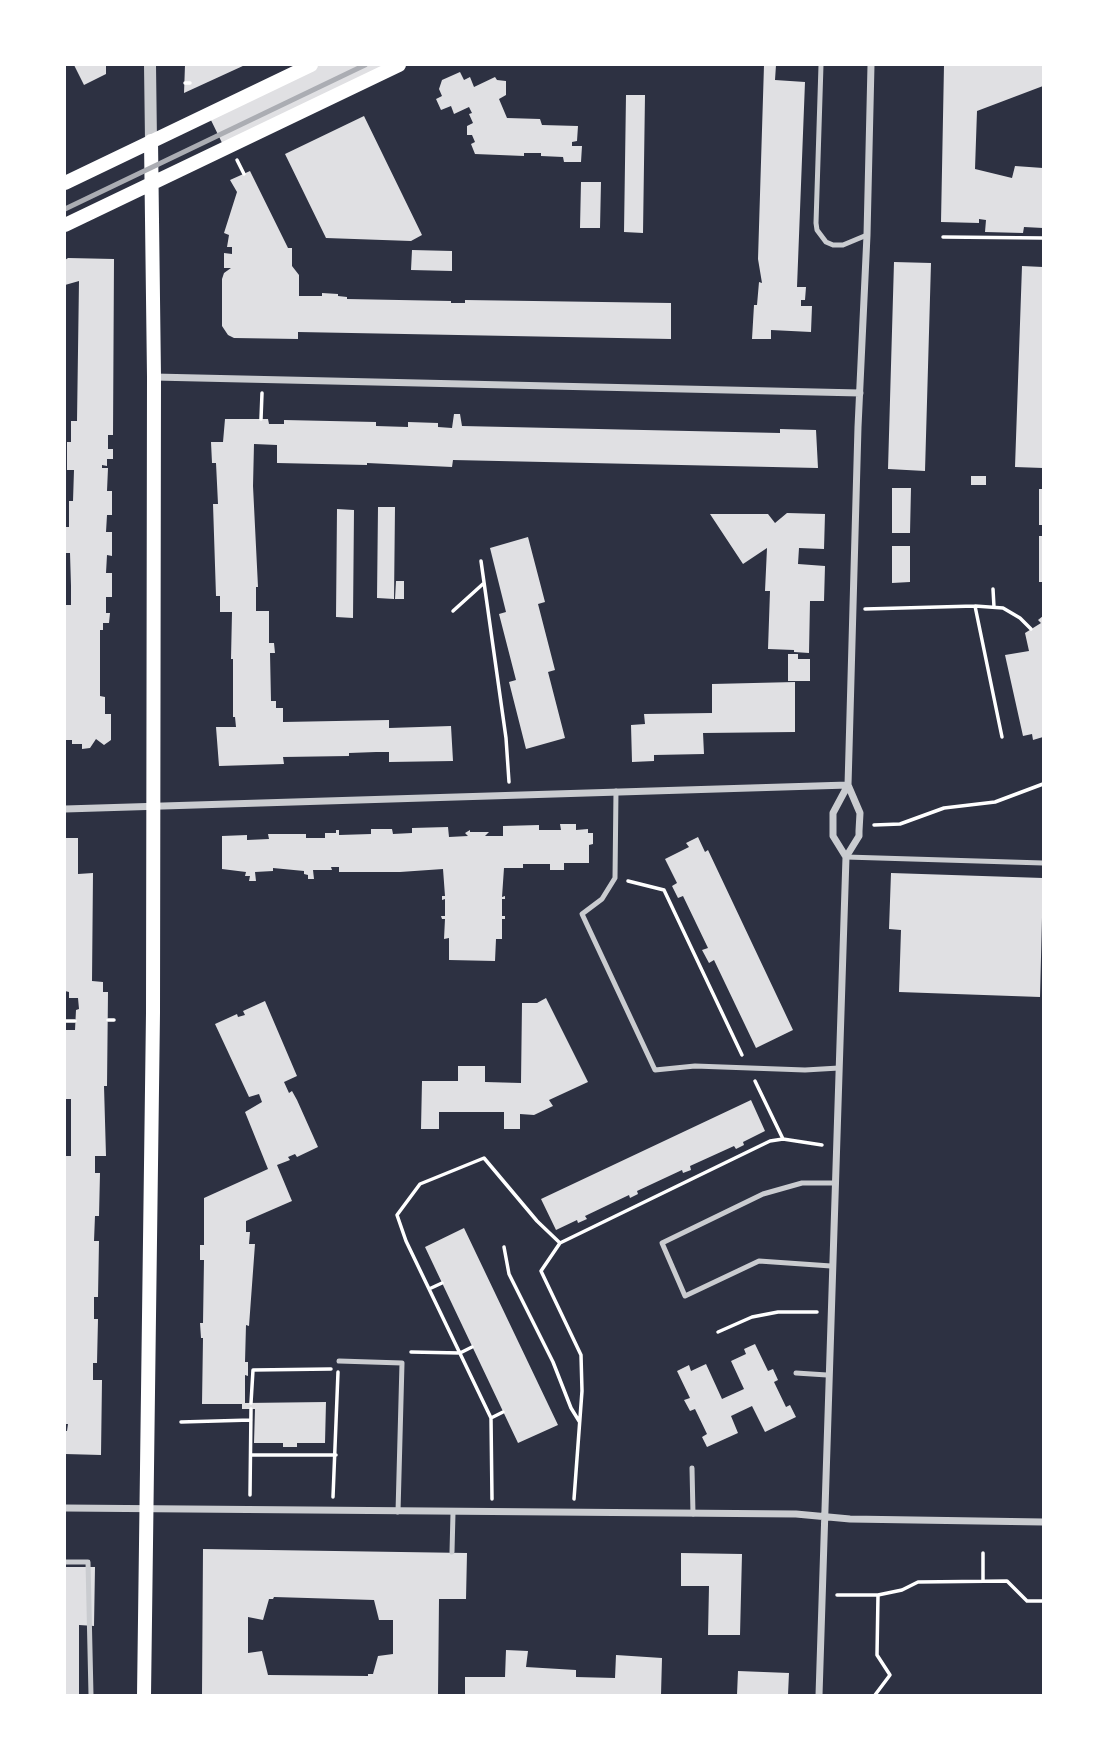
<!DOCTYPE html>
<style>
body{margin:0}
#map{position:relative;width:1108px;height:1760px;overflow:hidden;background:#2d3142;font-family:Karla,sans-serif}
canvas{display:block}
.frame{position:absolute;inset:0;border:66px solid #fff;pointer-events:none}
</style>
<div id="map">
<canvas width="1108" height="1760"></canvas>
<div class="frame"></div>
</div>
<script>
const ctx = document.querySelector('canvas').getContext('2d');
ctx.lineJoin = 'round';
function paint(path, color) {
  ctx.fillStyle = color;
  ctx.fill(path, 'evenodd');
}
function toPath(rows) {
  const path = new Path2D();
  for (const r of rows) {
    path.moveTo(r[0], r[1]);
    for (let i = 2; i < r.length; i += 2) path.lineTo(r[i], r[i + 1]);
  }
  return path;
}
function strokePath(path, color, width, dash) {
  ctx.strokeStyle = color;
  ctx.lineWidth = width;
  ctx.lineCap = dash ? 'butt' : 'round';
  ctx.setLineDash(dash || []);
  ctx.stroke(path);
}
paint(toPath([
 [74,65,106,65,106,74,84,85],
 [185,65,245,65,184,93],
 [309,65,389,65,225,149,208,114],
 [764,65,776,65,775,80,805,82,797,287,806,287,805,300,801,300,801,306,812,306,811,332,771,330,771,339,752,339,754,305,757,305,759,282,762,283,758,259],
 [944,65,1043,65,1043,86,977,111,975,169,1012,178,1015,166,1043,168,1043,228,1024,227,1023,233,985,232,986,220,979,219,979,223,941,222],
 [460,72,464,80,470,77,474,87,495,77,497,80,506,81,506,95,499,99,507,118,540,119,542,125,578,126,577,141,572,142,572,146,582,146,581,162,564,162,563,157,541,156,541,153,524,153,524,156,475,154,471,144,475,142,472,135,467,135,467,126,473,123,469,114,472,113,469,107,454,114,451,106,441,110,436,99,442,96,439,89,442,80],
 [626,95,645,95,643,233,624,232],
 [364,116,422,235,411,241,326,238,285,154],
 [250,171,288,248,292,248,292,266,299,275,299,296,322,296,322,293,338,294,338,296,347,297,347,299,451,301,451,303,465,303,465,300,671,303,671,339,298,332,298,339,234,338,228,335,222,326,222,279,224,273,231,268,224,268,224,253,232,254,232,247,227,247,229,235,224,233,237,192,230,180],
 [581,182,601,182,600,228,580,228],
 [412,250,452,251,452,271,411,270],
 [68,258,114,259,113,435,108,435,108,449,113,449,113,459,107,459,107,466,102,465,102,468,108,468,107,491,112,491,112,515,107,515,106,532,112,532,112,556,107,555,106,573,112,573,112,597,106,597,106,613,110,613,109,623,103,623,103,630,100,630,100,696,105,697,105,714,111,714,111,740,104,745,96,739,90,748,82,749,82,744,72,744,72,740,65,740,65,605,71,605,71,586,70,553,65,553,66,527,69,527,69,501,73,501,74,470,67,470,67,442,71,442,71,421,77,421,79,281,65,285,65,260],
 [894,262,931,263,925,471,888,469],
 [1022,266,1043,267,1043,468,1015,467],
 [454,414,460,414,462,426,780,433,780,429,816,430,818,468,453,460,452,467,367,463,367,465,277,463,277,445,254,444,253,486,258,587,256,587,256,611,269,611,269,643,274,643,275,653,270,653,271,701,276,701,276,708,283,708,283,722,389,720,389,728,451,726,453,761,389,762,389,752,376,752,349,753,349,756,283,757,284,764,219,766,216,727,236,727,235,717,233,717,233,659,231,659,232,612,220,612,220,596,216,596,213,504,218,504,216,463,212,463,211,442,223,442,225,419,268,419,269,424,284,424,284,420,376,422,376,426,408,427,408,422,438,423,438,427,452,428],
 [971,476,986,476,986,485,971,485],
 [892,488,911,488,910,533,892,533],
 [1039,489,1043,489,1043,525,1039,525],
 [378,507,395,507,394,599,377,598],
 [337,509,354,510,353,618,336,617],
 [787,513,825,514,824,549,799,548,798,564,825,566,824,601,810,601,809,653,794,652,794,650,768,649,770,591,765,591,767,548,743,564,710,514,768,514,775,523],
 [1039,536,1043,536,1043,582,1039,582],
 [528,537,545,602,538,604,555,670,548,672,565,738,526,749,509,682,516,680,499,614,506,612,490,548],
 [892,546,910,546,910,582,892,583],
 [396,581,404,581,404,599,395,599],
 [1043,616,1043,737,1033,740,1032,734,1023,736,1005,655,1029,651,1025,633,1041,623,1038,620],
 [788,654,798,654,798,659,810,659,810,681,788,681],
 [795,682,795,732,703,733,704,754,654,755,654,761,632,762,631,725,645,724,644,714,712,713,712,684],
 [560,824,576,824,576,830,588,829,588,833,593,833,593,844,589,845,589,863,564,863,564,870,550,870,550,864,523,864,523,868,504,868,502,897,505,896,505,899,502,899,502,916,505,916,505,919,502,919,502,939,496,939,495,961,449,960,449,938,444,939,445,919,442,919,441,916,445,916,445,899,442,900,442,896,445,896,443,869,400,872,339,872,339,867,331,867,332,870,313,870,314,879,308,879,308,875,304,874,304,871,273,868,273,871,255,872,256,881,249,881,250,876,245,876,246,872,222,869,222,836,247,835,247,840,269,839,268,834,306,834,306,838,325,838,325,833,336,833,336,830,339,830,339,835,371,834,371,829,392,829,393,834,412,833,412,828,448,827,449,837,468,836,465,833,470,830,470,832,489,832,485,836,503,836,503,826,539,825,539,830,561,830],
 [698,837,705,852,708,850,793,1030,756,1048,714,960,709,963,702,950,708,948,683,896,678,898,672,886,677,883,665,859,689,847,686,843],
 [65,838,78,838,78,874,93,873,92,981,103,982,103,992,108,992,107,1086,104,1086,106,1156,95,1156,95,1173,100,1173,99,1216,95,1216,94,1241,99,1241,98,1297,94,1297,94,1319,98,1319,97,1363,93,1363,93,1380,102,1380,101,1455,65,1454,65,1431,67,1431,68,1424,65,1424,65,1156,71,1156,71,1099,65,1099,65,1030,75,1030,76,1010,79,1009,78,998,69,998,69,992,65,991],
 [891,873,1043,878,1040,997,899,992,901,930,889,929],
 [546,998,588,1082,549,1100,553,1106,534,1115,520,1114,520,1129,504,1129,504,1112,439,1112,439,1129,421,1129,422,1081,458,1081,458,1066,485,1066,485,1082,521,1083,522,1003,537,1003],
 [265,1001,297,1076,284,1082,289,1093,292,1091,297,1100,318,1147,297,1157,295,1154,288,1157,290,1160,277,1165,292,1201,246,1221,246,1232,250,1232,249,1244,255,1244,249,1326,246,1325,245,1362,248,1362,248,1376,245,1375,245,1403,326,1402,325,1443,297,1443,297,1447,283,1447,283,1443,254,1443,255,1409,242,1409,242,1404,202,1404,203,1338,201,1338,200,1323,203,1323,204,1260,200,1260,200,1245,204,1245,204,1198,268,1169,245,1112,262,1102,259,1094,249,1097,215,1024,237,1014,238,1017,245,1015,243,1011],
 [751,1100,765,1131,743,1142,744,1145,736,1149,734,1146,690,1166,691,1170,683,1173,682,1170,637,1191,638,1194,630,1198,629,1195,585,1216,587,1219,578,1223,577,1220,556,1230,541,1199],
 [464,1228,558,1425,518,1443,425,1247],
 [755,1344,768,1371,773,1369,778,1380,774,1382,786,1407,790,1405,796,1417,765,1432,752,1406,731,1416,738,1433,707,1447,702,1437,707,1434,695,1409,690,1411,684,1400,690,1398,677,1371,689,1365,691,1371,706,1364,722,1399,744,1389,731,1361,746,1354,744,1349],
 [203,1549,467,1553,466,1599,439,1599,438,1695,202,1695],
 [274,1597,374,1600,379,1620,393,1620,393,1654,378,1656,373,1674,368,1674,368,1676,268,1675,262,1651,248,1653,248,1617,263,1620,269,1599,273,1599],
 [681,1553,742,1554,740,1635,708,1635,709,1586,681,1586],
 [65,1567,95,1567,94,1626,79,1625,79,1695,65,1695],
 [506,1650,528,1651,526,1667,576,1670,576,1677,615,1678,616,1655,662,1658,661,1695,465,1695,465,1677,505,1677],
 [738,1671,789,1673,788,1695,737,1695]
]), '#e0e0e3');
strokePath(toPath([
 [185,83,190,83],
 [237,160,244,174],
 [943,237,1043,238],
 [261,419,262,393],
 [481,561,506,738,509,782],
 [993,589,994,607],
 [975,606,1003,608,1020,618,1031,629],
 [865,609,975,606,1002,737],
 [453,611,484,583],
 [874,825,900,824,944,808,995,802,1043,784],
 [628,881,664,890,742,1055],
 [108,1020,114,1020],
 [65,1021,75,1021],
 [755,1081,783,1139,822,1145],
 [560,1243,541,1271,581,1355,582,1391,574,1499],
 [504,1247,509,1274,553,1362,571,1408,579,1421],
 [429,1289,442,1283],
 [718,1332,752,1317,778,1312,817,1312],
 [411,1352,460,1353,472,1347],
 [251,1403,253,1370,331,1369],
 [491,1418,503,1412],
 [181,1422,251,1420],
 [251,1455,336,1455],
 [250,1495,251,1409],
 [333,1497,338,1372],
 [492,1499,491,1418,406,1241,397,1215,420,1184,484,1158,537,1221,560,1243,770,1141,783,1139],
 [983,1553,983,1581],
 [837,1595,878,1595,902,1590,918,1582,1007,1581,1027,1601,1043,1601],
 [875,1695,890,1675,877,1655,878,1595]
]), '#fff', 3.5);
strokePath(toPath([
 [821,65,816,223,817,230,826,242,833,245,843,245,867,235],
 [616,791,615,878,602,899,582,914,655,1070,695,1066,805,1070,839,1068],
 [846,857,1043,863],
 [831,1266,759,1261,685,1296,662,1243,763,1194,802,1183,836,1183],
 [339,1361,402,1363,398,1512],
 [796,1373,827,1375],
 [692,1468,693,1514],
 [452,1552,453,1513],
 [65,1562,88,1562,91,1695]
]), '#caccd0', 5);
strokePath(toPath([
 [154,377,860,393],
 [65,809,848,785],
 [846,857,833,836,833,813,848,785],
 [65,1508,796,1514,850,1519,1043,1522],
 [819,1695,846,857,859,836,859,831,860,813,848,785,849,750,858,427,867,235,871,65]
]), '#caccd0', 7);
strokePath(toPath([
 [150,65,151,141]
]), '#caccd0', 12);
strokePath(toPath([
 [65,183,311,65],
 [65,225,399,65],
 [144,1695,153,1013,154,377,151,141]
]), '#fff', 14);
strokePath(toPath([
 [65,209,365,65]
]), '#abadb3', 5);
</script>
